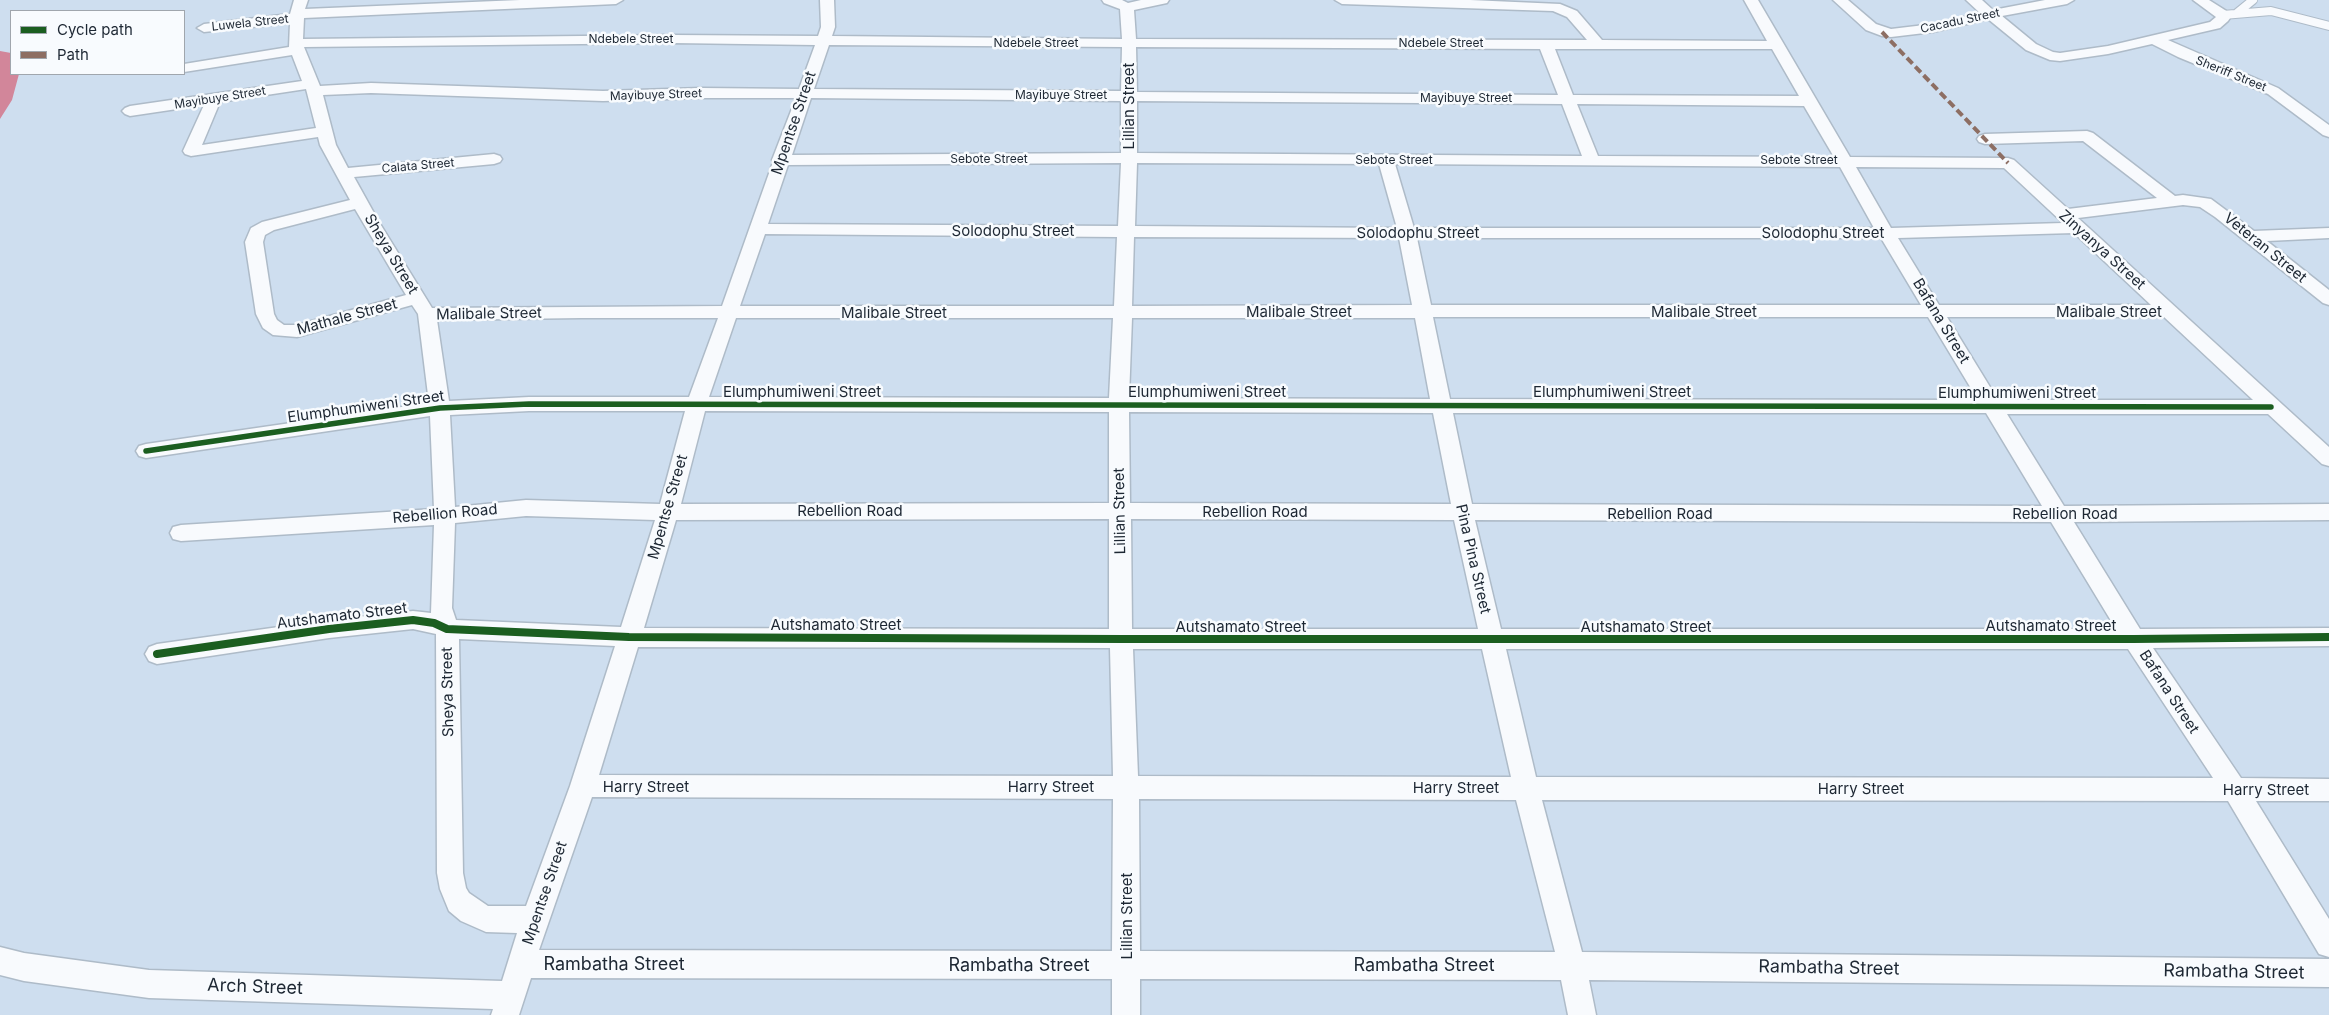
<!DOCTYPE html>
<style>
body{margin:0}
#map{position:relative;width:2329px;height:1015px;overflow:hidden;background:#cedeef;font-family:Inter,sans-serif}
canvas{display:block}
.legend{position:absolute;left:10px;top:10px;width:175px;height:65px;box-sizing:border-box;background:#f8fbfe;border:1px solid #a0a6ad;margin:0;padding:6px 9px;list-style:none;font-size:15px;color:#1d2733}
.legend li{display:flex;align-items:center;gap:10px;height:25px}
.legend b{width:25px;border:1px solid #a0a6ad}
</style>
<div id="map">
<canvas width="2329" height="1015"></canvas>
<ul class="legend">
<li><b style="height:6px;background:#1b5e20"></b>Cycle path</li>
<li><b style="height:6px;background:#8d6e63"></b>Path</li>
</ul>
</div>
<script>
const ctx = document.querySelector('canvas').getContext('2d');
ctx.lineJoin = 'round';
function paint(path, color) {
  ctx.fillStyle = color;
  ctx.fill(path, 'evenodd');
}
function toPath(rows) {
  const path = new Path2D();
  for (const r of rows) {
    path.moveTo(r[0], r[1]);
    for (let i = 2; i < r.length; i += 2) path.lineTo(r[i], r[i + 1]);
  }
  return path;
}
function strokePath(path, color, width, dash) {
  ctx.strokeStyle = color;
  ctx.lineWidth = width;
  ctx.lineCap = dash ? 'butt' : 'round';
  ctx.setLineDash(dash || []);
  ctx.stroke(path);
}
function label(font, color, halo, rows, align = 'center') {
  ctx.font = font + ' Inter,sans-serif';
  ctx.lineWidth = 5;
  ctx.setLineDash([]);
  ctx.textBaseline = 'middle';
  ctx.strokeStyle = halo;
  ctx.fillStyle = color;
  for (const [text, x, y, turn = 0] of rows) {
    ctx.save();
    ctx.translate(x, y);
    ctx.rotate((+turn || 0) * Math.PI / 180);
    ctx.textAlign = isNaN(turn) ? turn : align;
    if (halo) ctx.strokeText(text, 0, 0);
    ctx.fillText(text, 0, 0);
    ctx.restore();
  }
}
paint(toPath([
 [0,51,11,53,11,74,19,74,12,100,0,119]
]), '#d2869a');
const service = toPath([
 [2237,13,2253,0],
 [2223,15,2271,11,2329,26]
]);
const minor = toPath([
 [294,0,308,0,305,9,520,0,623,0,616,4,304,18,303,39,674,35,818,36,821,27,820,0,834,0,835,27,832,36,1122,39,1120,9,1104,3,1102,0,1122,0,1128,3,1141,0,1169,0,1167,3,1134,10,1136,39,1587,40,1567,17,1553,11,1342,4,1335,0,1470,0,1560,4,1577,11,1602,40,1767,41,1744,0,1758,0,1850,157,2008,158,2014,160,2068,209,2157,198,2083,141,1985,144,1979,142,1977,139,1979,136,1985,134,2087,131,2093,133,2175,196,2183,195,2211,199,2254,231,2329,228,2329,238,2267,241,2329,290,2329,305,2323,303,2215,217,2200,207,2183,205,2078,218,2329,447,2329,466,2322,464,2268,414,2007,414,2064,506,2329,504,2329,520,2074,522,2140,629,2329,628,2329,646,2153,648,2241,778,2329,779,2329,801,2256,801,2329,919,2329,957,2319,954,2228,801,1542,800,1582,952,2329,959,2329,987,1589,980,1596,1015,1568,1015,1561,980,1140,979,1140,1015,1112,1015,1112,979,531,978,519,1015,491,1015,493,1009,149,998,24,981,0,975,0,947,24,953,149,970,502,981,517,933,486,932,461,921,449,911,440,889,437,873,436,634,413,629,329,638,157,664,149,661,145,654,149,647,157,644,329,620,413,611,431,613,434,525,181,541,173,539,170,533,173,527,181,525,434,509,430,416,146,458,139,456,136,451,139,446,146,444,429,403,418,314,412,305,297,337,273,335,263,328,256,314,245,242,251,228,262,222,350,200,320,145,318,137,191,156,185,154,183,151,204,105,130,116,125,114,122,111,125,108,130,106,302,81,292,55,184,72,184,64,289,47,290,23,204,32,197,28,204,24,290,14,294,0],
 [674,43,815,45,799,89,702,88,603,91,371,83,320,86,304,47,674,43],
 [829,45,1122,47,1121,91,814,89,829,45],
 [1136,47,1540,49,1558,95,1137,92,1136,47],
 [1555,49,1772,49,1799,96,1573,95,1555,49],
 [306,89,316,128,202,145,220,102,306,89],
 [371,93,603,101,702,98,796,98,772,160,773,162,722,306,432,308,379,222,354,177,494,164,500,162,502,159,500,156,494,154,348,168,336,145,323,95,371,93],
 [811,98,1121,101,1121,153,792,155,811,98],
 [1137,101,1562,104,1582,156,1137,153,1137,101],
 [1577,104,1804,106,1834,157,1598,156,1577,104],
 [1121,163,1118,226,768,224,788,165,1121,163],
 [1137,163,1379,164,1397,228,1135,226,1137,163],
 [1395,164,1840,167,1874,228,1414,228,1395,164],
 [1856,167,2004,168,2063,223,1891,228,1856,167],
 [355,209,406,295,297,325,284,325,277,320,274,314,263,242,265,235,274,230,355,209],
 [2074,233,2151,305,1939,305,1898,238,2074,233],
 [765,234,1117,237,1114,306,740,306,765,234],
 [1134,237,1399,238,1412,305,1132,306,1134,237],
 [1417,238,1881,238,1921,305,1431,305,1417,238],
 [1433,317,1928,317,1978,400,1450,399,1433,317],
 [1947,317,2164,317,2253,400,1998,400,1947,317],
 [581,318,718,318,689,397,529,397,449,401,437,320,581,318],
 [736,318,1113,318,1109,398,709,397,736,318],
 [1132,318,1415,318,1430,399,1129,398,1132,318],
 [529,411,685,411,660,504,526,500,455,507,450,415,529,411],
 [705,411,1109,412,1109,503,681,504,705,411],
 [1129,412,1433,413,1451,504,1130,503,1129,412],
 [1453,413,1986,413,2042,506,1472,504,1453,413],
 [526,516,655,520,621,627,456,620,452,608,455,523,526,516],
 [1109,519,1109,629,644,628,676,520,1109,519],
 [1131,519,1454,520,1478,629,1132,629,1131,519],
 [1475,520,2051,522,2116,629,1501,629,1475,520],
 [459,639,615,646,570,786,526,906,488,906,469,893,466,888,463,873,459,639],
 [638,647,1110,648,1113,776,599,775,638,647],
 [1133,649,1482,649,1511,777,1138,776,1133,649],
 [1506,649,2128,649,2213,778,1536,777,1506,649],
 [592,797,1113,799,1112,951,539,950,592,797],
 [1139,799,1516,800,1555,952,1140,951,1139,799],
 [1833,0,1848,0,1876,24,1891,29,1933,24,1980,13,1966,0,1982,0,1993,10,2045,0,2074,0,2067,4,2002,16,2036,44,2053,52,2060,53,2108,46,2210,22,2216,17,2193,0,2209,0,2228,12,2230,18,2228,21,2220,28,2168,40,2278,88,2329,125,2329,137,2323,135,2268,94,2178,57,2152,44,2108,54,2060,61,2050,60,2026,50,1988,19,1933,32,1891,37,1882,36,1866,30,1833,0]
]);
strokePath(service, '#aebbc8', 10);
strokePath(minor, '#aebbc8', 3);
strokePath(service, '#f8fafd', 8);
paint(minor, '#f8fafd');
strokePath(toPath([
 [1882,32,2008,163]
]), '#8d6e63', 4, [8, 4]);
strokePath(toPath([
 [146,451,440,408,529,404,2271,407]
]), '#1b5e20', 5.5);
strokePath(toPath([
 [157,654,329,629,413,620,434,623,447,629,629,637,1121,639,2134,639,2329,637]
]), '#1b5e20', 8);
label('12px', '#1d2733', '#f8fbfe', [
 ["Cacadu Street",1960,21,-12],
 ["Luwela Street",250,23,-6],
 ["Ndebele Street",631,39],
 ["Ndebele Street",1036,43],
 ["Ndebele Street",1441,43],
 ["Sheriff Street",2231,74,22],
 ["Mayibuye Street",656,95,-2],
 ["Mayibuye Street",1061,95],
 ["Mayibuye Street",220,98,-9],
 ["Mayibuye Street",1466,98],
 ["Sebote Street",989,159],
 ["Sebote Street",1394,160],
 ["Sebote Street",1799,160],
 ["Calata Street",418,166,-5]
]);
label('15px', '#1d2733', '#f8fbfe', [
 ["Lillian Street",1129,106,-90],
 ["Mpentse Street",794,123,-71],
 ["Solodophu Street",1013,231],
 ["Solodophu Street",1418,233],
 ["Solodophu Street",1823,233],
 ["Veteran Street",2265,248,39],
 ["Zinyanya Street",2102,250,42],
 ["Sheya Street",391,254,59],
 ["Malibale Street",1299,312],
 ["Malibale Street",1704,312],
 ["Malibale Street",2109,312],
 ["Malibale Street",894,313],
 ["Malibale Street",489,314,-1],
 ["Mathale Street",347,317,-15],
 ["Bafana Street",1941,321,59],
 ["Elumphumiweni Street",802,392],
 ["Elumphumiweni Street",1207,392],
 ["Elumphumiweni Street",1612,392],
 ["Elumphumiweni Street",2017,393],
 ["Elumphumiweni Street",366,407,-8],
 ["Mpentse Street",668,507,-74],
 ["Rebellion Road",850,511],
 ["Lillian Street",1120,511,-91],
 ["Rebellion Road",1255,512],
 ["Rebellion Road",445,514,-5],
 ["Rebellion Road",1660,514],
 ["Rebellion Road",2065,514],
 ["Pina Pina Street",1473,559,77],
 ["Autshamato Street",342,616,-7],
 ["Autshamato Street",836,625],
 ["Autshamato Street",2051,626],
 ["Autshamato Street",1241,627],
 ["Autshamato Street",1646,627],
 ["Sheya Street",448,692,-91],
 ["Bafana Street",2169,692,57],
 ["Harry Street",646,787],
 ["Harry Street",1051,787],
 ["Harry Street",1456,788],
 ["Harry Street",1861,789],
 ["Harry Street",2266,790],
 ["Mpentse Street",545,893,-71],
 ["Lillian Street",1127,916,-90]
]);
label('18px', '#1d2733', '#f8fbfe', [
 ["Rambatha Street",614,965],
 ["Rambatha Street",1019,966],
 ["Rambatha Street",1424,966],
 ["Rambatha Street",1829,968,1],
 ["Rambatha Street",2234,972,1],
 ["Arch Street",255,987,2]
]);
</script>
